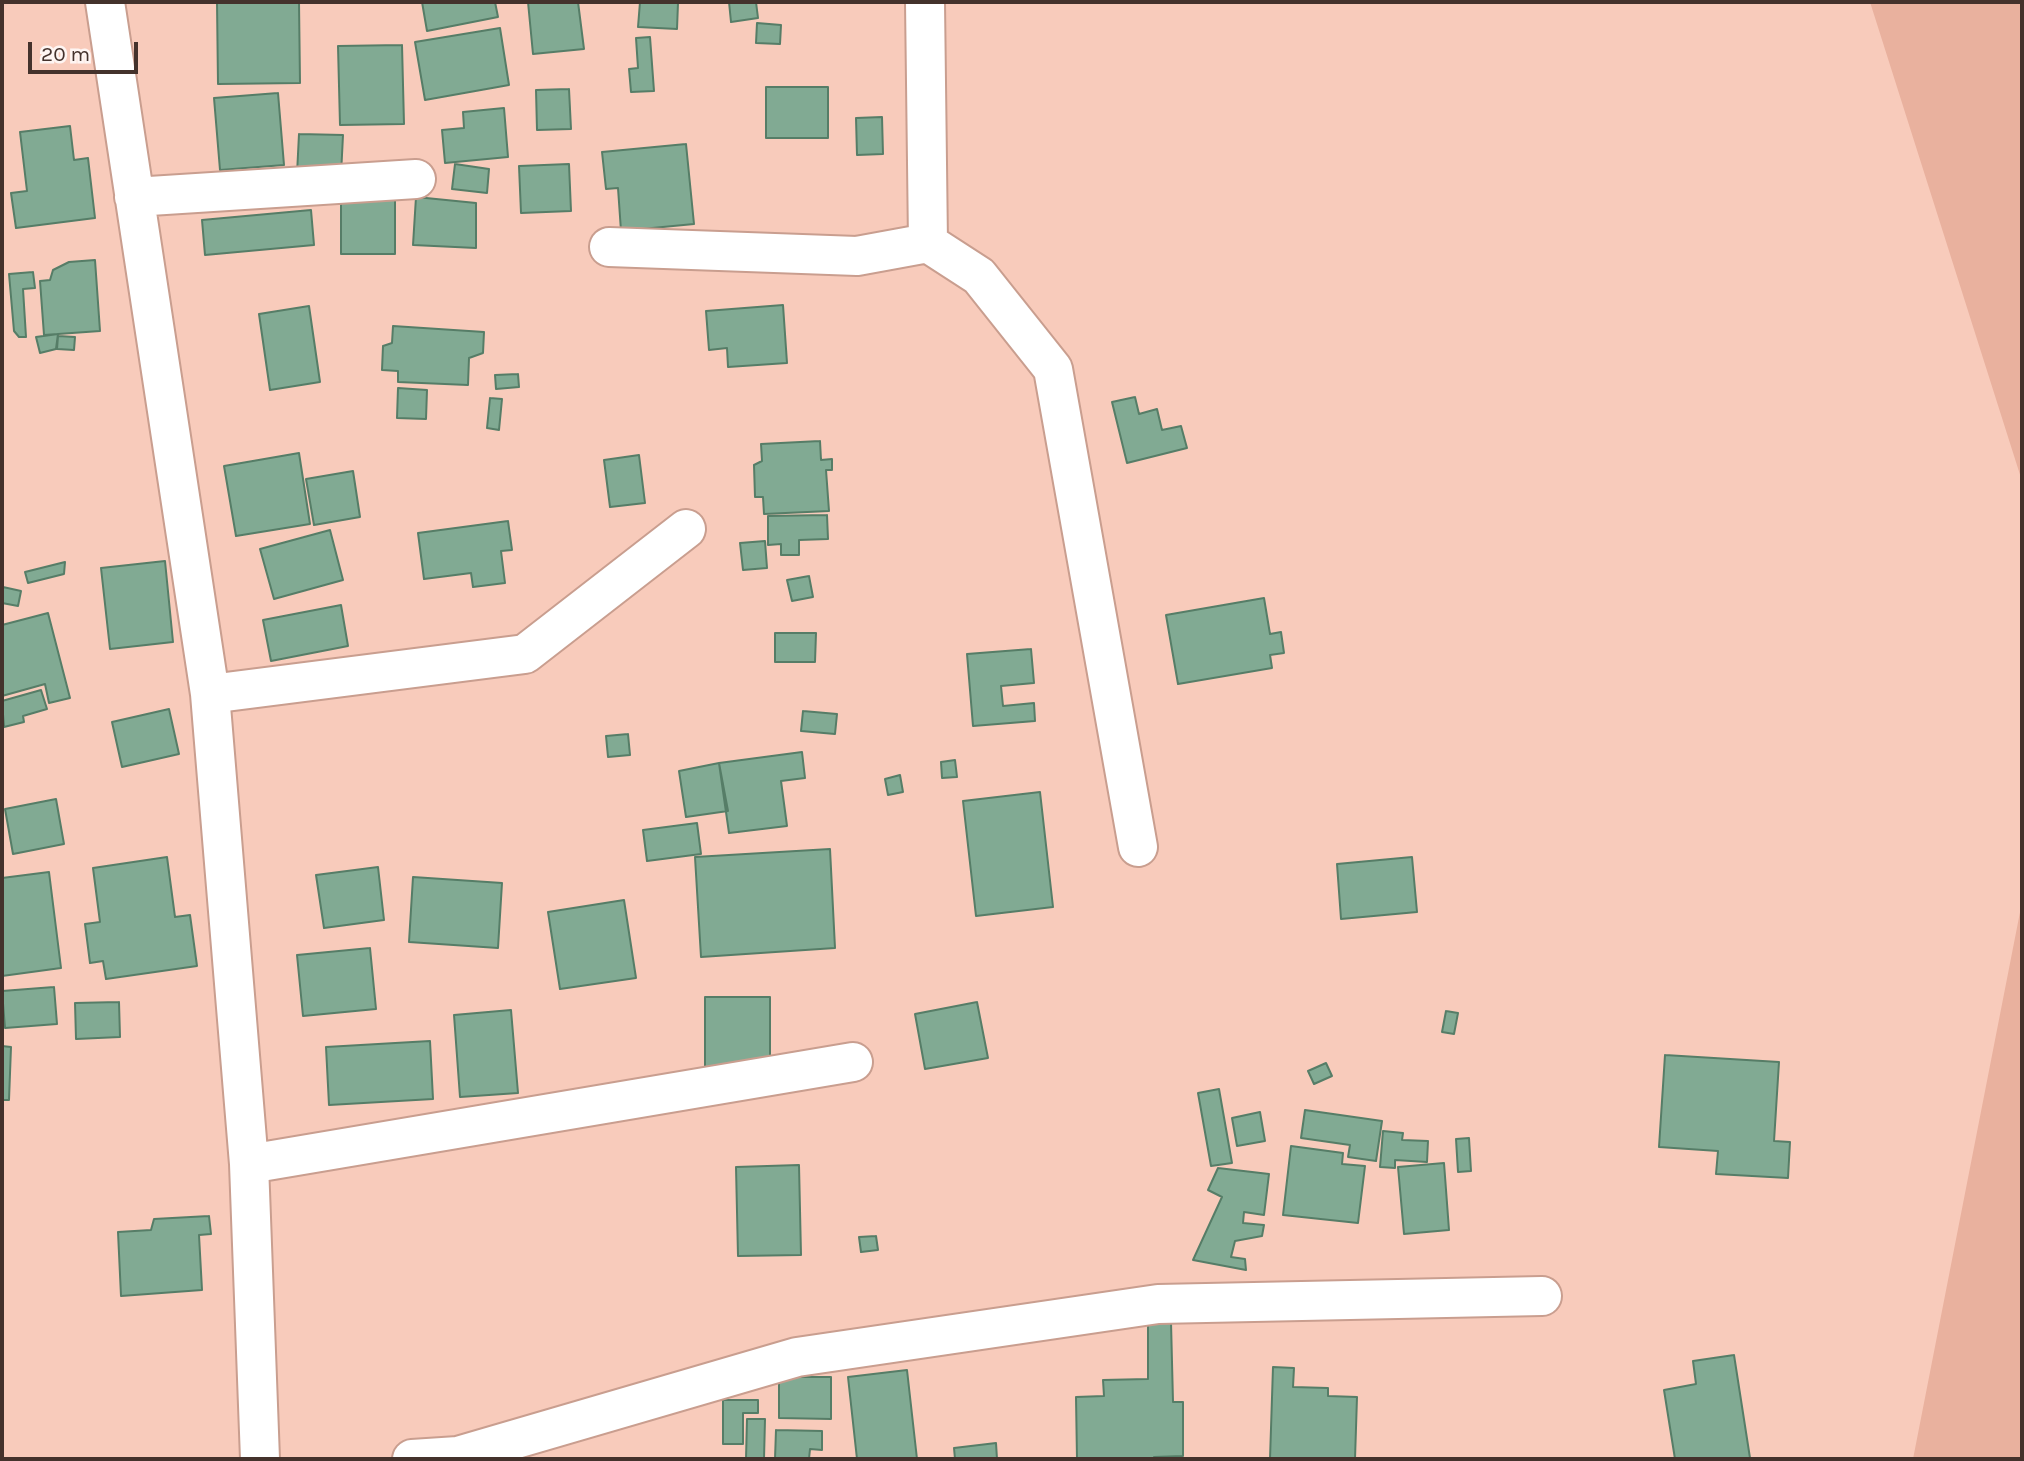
<!DOCTYPE html>
<style>
body{margin:0}
#map{position:relative;width:2024px;height:1461px;overflow:hidden;background:#f8cbbb;font-family:Karla,sans-serif}
canvas{display:block}
.frame{position:absolute;inset:0;border:4px solid #44322c;pointer-events:none}
.scale{position:absolute;left:28px;top:42px;width:110px;height:32px;box-sizing:border-box;border:4px solid #44322c;border-top:0;padding-left:9px;font-size:21px;line-height:24px;white-space:nowrap;color:#44322c;-webkit-text-stroke:5px #fef5f2;paint-order:stroke}
</style>
<div id="map">
<canvas width="2024" height="1461"></canvas>
<div class="frame"></div>
<div class="scale">20 m</div>
</div>
<script>
const ctx = document.querySelector('canvas').getContext('2d');
ctx.lineJoin = 'round';
function paint(path, color) {
  ctx.fillStyle = color;
  ctx.fill(path, 'evenodd');
}
function toPath(rows) {
  const path = new Path2D();
  for (const r of rows) {
    path.moveTo(r[0], r[1]);
    for (let i = 2; i < r.length; i += 2) path.lineTo(r[i], r[i + 1]);
  }
  return path;
}
function strokePath(path, color, width, dash) {
  ctx.strokeStyle = color;
  ctx.lineWidth = width;
  ctx.lineCap = dash ? 'butt' : 'round';
  ctx.setLineDash(dash || []);
  ctx.stroke(path);
}
paint(toPath([
 [1870,2,2022,2,2022,481],
 [2022,902,2022,1459,1913,1459]
]), '#e9b19e');
const building = toPath([
 [217,2,299,2,300,83,218,84,217,2],
 [422,2,495,2,498,17,427,31,422,2],
 [528,2,578,2,584,49,533,54,528,2],
 [640,2,678,3,677,29,638,27,640,2],
 [729,2,756,2,758,18,731,22,729,2],
 [757,23,781,25,780,44,756,43,757,23],
 [500,28,509,85,425,100,415,42,500,28],
 [650,37,654,91,631,92,629,69,638,68,636,38,650,37],
 [402,45,404,124,340,125,338,46,402,45],
 [766,87,828,87,828,138,766,138,766,87],
 [569,89,571,129,537,130,536,90,569,89],
 [278,93,284,165,220,170,214,98,278,93],
 [504,108,508,157,445,163,442,130,464,128,463,112,504,108],
 [882,117,883,154,857,155,856,118,882,117],
 [70,126,74,160,88,158,95,218,16,228,11,193,27,191,20,132,70,126],
 [299,134,343,135,341,175,297,174,299,134],
 [686,144,694,224,621,231,618,188,606,189,602,152,686,144],
 [455,164,489,169,487,193,452,189,455,164],
 [569,164,571,211,521,213,519,166,569,164],
 [341,193,395,193,395,254,341,254,341,193],
 [416,197,476,203,476,248,413,245,416,197],
 [311,210,314,245,205,255,202,220,311,210],
 [95,260,100,331,44,335,40,281,50,280,53,270,69,262,95,260],
 [33,272,35,288,23,289,26,337,19,337,14,331,9,274,33,272],
 [783,305,787,363,728,367,727,348,709,350,706,311,783,305],
 [309,306,320,382,270,390,259,314,309,306],
 [393,326,484,332,483,353,469,358,468,385,398,382,398,371,382,370,383,346,392,343,393,326],
 [58,334,56,349,40,353,36,337,58,334],
 [58,336,75,337,74,350,57,349,58,336],
 [518,374,519,387,496,389,495,375,518,374],
 [398,388,427,390,426,419,397,418,398,388],
 [1135,397,1139,414,1157,409,1162,430,1181,426,1187,448,1127,463,1112,402,1135,397],
 [490,398,502,399,499,430,487,428,490,398],
 [820,441,821,460,832,459,832,470,826,470,829,511,764,514,763,497,755,497,754,465,762,461,761,444,820,441],
 [299,453,310,524,236,536,224,466,299,453],
 [639,455,645,503,610,507,604,460,639,455],
 [353,471,360,517,314,525,306,479,353,471],
 [827,515,828,539,799,540,799,555,781,555,781,544,768,545,768,516,827,515],
 [508,521,512,550,501,551,505,583,473,587,471,573,424,579,418,533,508,521],
 [330,530,343,580,274,599,260,549,330,530],
 [765,541,767,568,743,570,740,543,765,541],
 [165,561,173,642,110,649,101,568,165,561],
 [65,562,64,574,28,583,25,572,65,562],
 [809,576,813,597,792,601,787,580,809,576],
 [3,587,21,591,18,606,2,603,3,587],
 [1264,598,1270,634,1281,632,1284,653,1270,655,1272,668,1178,684,1166,615,1264,598],
 [341,605,348,646,271,661,263,620,341,605],
 [48,613,70,698,49,703,45,684,2,696,2,625,48,613],
 [775,633,816,633,815,662,775,662,775,633],
 [1031,649,1034,683,1001,686,1003,706,1034,703,1035,721,973,726,967,654,1031,649],
 [41,690,47,709,23,716,24,722,4,727,2,701,41,690],
 [169,709,179,754,122,767,112,722,169,709],
 [803,711,837,714,835,734,801,731,803,711],
 [628,734,630,755,608,757,606,736,628,734],
 [802,752,805,778,781,781,787,826,729,833,719,763,802,752],
 [955,760,957,777,942,778,941,762,955,760],
 [719,763,728,811,686,817,679,771,719,763],
 [900,775,903,792,888,795,885,779,900,775],
 [1040,792,1053,907,976,916,963,801,1040,792],
 [56,799,64,844,13,854,5,809,56,799],
 [697,823,701,854,647,861,643,830,697,823],
 [830,849,835,948,701,957,695,857,830,849],
 [167,857,175,917,190,915,197,966,106,979,103,961,90,963,85,924,100,922,93,868,167,857],
 [1412,857,1417,912,1341,919,1337,864,1412,857],
 [378,867,384,920,324,928,316,875,378,867],
 [49,872,61,968,2,976,2,878,49,872],
 [413,877,502,883,498,948,409,942,413,877],
 [624,900,636,978,560,989,548,912,624,900],
 [370,948,376,1009,303,1016,297,955,370,948],
 [54,987,57,1024,5,1028,2,991,54,987],
 [705,997,770,997,770,1069,705,1069,705,997],
 [119,1002,120,1037,76,1039,75,1003,119,1002],
 [977,1002,988,1058,925,1069,915,1014,977,1002],
 [511,1010,518,1093,460,1097,454,1015,511,1010],
 [1446,1011,1458,1013,1454,1034,1442,1032,1446,1011],
 [430,1041,433,1099,329,1105,326,1047,430,1041],
 [2,1046,11,1047,9,1100,2,1100,2,1046],
 [1665,1055,1779,1062,1774,1141,1790,1142,1788,1178,1716,1174,1718,1151,1659,1147,1665,1055],
 [1326,1063,1332,1076,1314,1084,1308,1071,1326,1063],
 [1219,1089,1232,1163,1211,1166,1198,1093,1219,1089],
 [1305,1110,1382,1121,1376,1161,1348,1157,1350,1145,1301,1138,1305,1110],
 [1260,1112,1265,1141,1237,1146,1232,1118,1260,1112],
 [1383,1131,1403,1133,1402,1140,1428,1141,1427,1162,1395,1160,1395,1168,1380,1167,1383,1131],
 [1469,1138,1471,1171,1458,1172,1456,1139,1469,1138],
 [1291,1146,1343,1153,1342,1164,1365,1166,1358,1223,1283,1215,1291,1146],
 [1444,1163,1449,1230,1404,1234,1398,1167,1444,1163],
 [799,1165,801,1255,738,1256,736,1167,799,1165],
 [1218,1168,1269,1174,1264,1215,1244,1212,1243,1223,1264,1225,1262,1236,1235,1241,1231,1257,1245,1259,1246,1270,1193,1260,1222,1197,1208,1190,1218,1168],
 [209,1216,211,1234,199,1235,202,1290,121,1296,118,1232,151,1230,154,1219,209,1216],
 [876,1236,878,1250,861,1252,859,1237,876,1236],
 [1148,1322,1171,1322,1173,1402,1183,1402,1183,1456,1154,1457,1154,1459,1077,1459,1076,1397,1104,1396,1103,1380,1148,1379,1148,1322],
 [1734,1355,1750,1458,1675,1459,1664,1390,1696,1384,1693,1361,1734,1355],
 [1273,1367,1294,1368,1293,1387,1328,1388,1328,1396,1357,1397,1355,1459,1270,1459,1273,1367],
 [907,1370,917,1459,857,1459,848,1377,907,1370],
 [779,1377,831,1377,831,1419,779,1418,779,1377],
 [723,1400,758,1400,758,1413,743,1413,743,1444,723,1444,723,1400],
 [747,1419,765,1419,764,1459,746,1459,747,1419],
 [776,1430,822,1431,822,1450,810,1449,809,1459,775,1459,776,1430],
 [996,1443,997,1459,955,1459,954,1448,996,1443]
]);
paint(building, '#81aa93');
strokePath(building, '#567d67', 2);
const minor = toPath([
 [105,2,210,694,249,1164,260,1459],
 [925,2,928,243,979,276,1053,369,1138,847],
 [134,197,416,179],
 [609,247,857,256,928,243],
 [210,694,525,654,686,529],
 [249,1164,853,1062],
 [412,1459,458,1456,797,1357,1158,1304,1542,1296]
]);
strokePath(minor, '#c99e8f', 42);
strokePath(minor, '#fff', 38);
</script>
